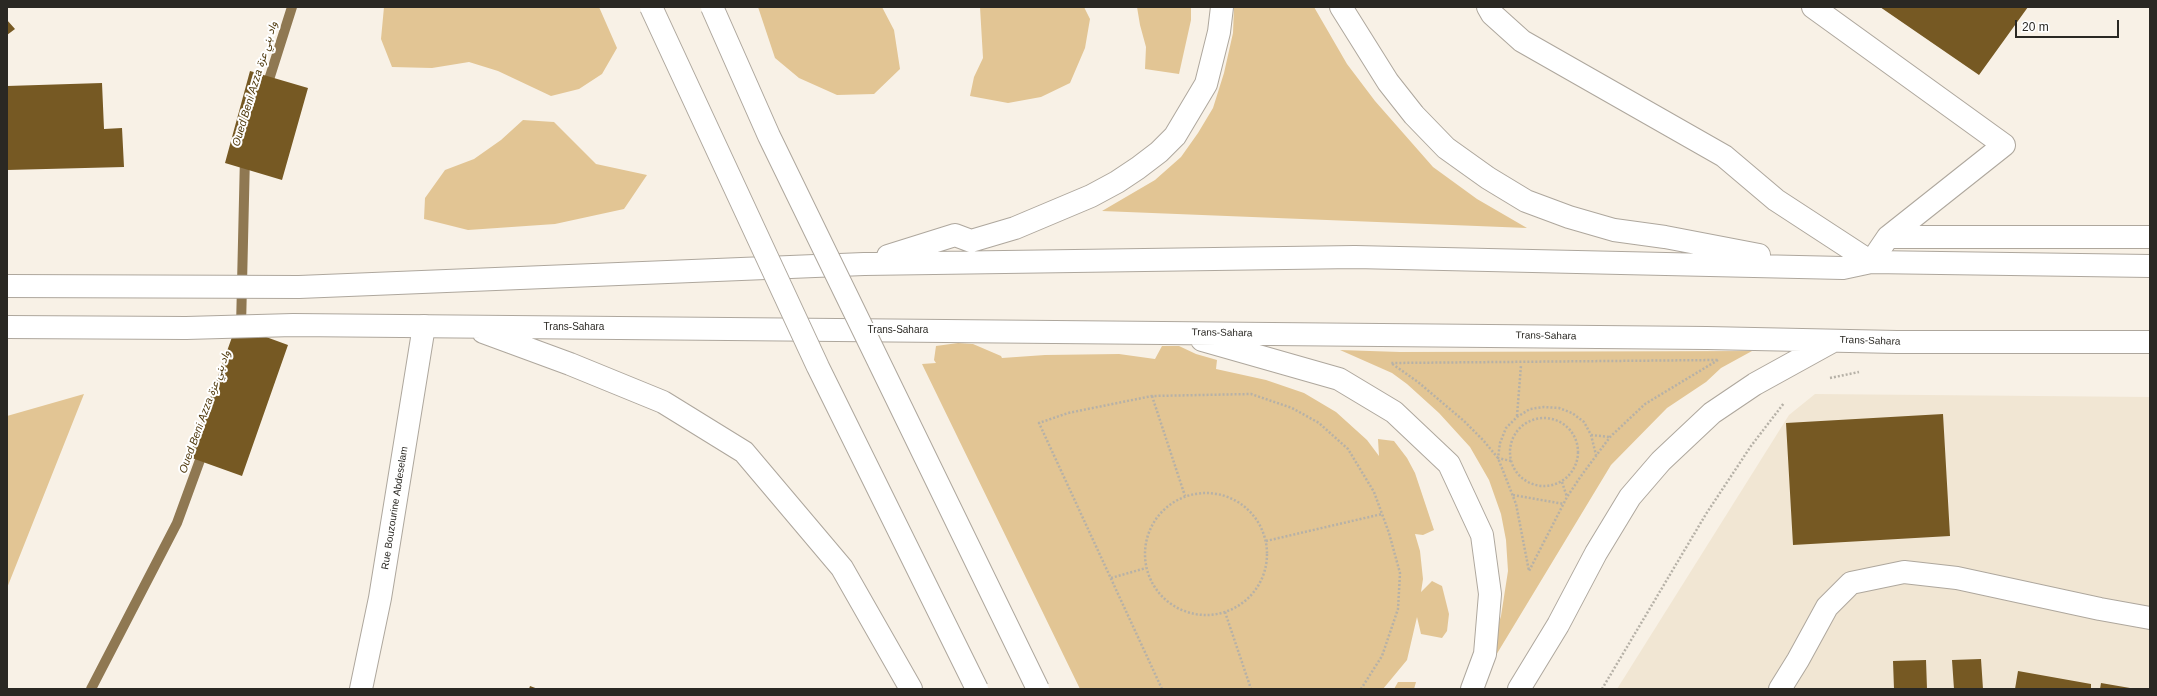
<!DOCTYPE html>
<meta charset="utf-8">
<style>
body{margin:0}
#map{position:relative;width:2157px;height:696px;overflow:hidden;background:#f8f1e6;font-family:Helvetica,sans-serif}
canvas{display:block}
.frame{position:absolute;inset:0;border:8px solid #2a2823;pointer-events:none}
.scale{position:absolute;left:2015px;top:20px;width:104px;height:18px;box-sizing:border-box;border:2px solid #2a2823;border-top:0;padding-left:5px;font-size:12px;line-height:14px;white-space:nowrap;color:#2a2823;-webkit-text-stroke:3px #fff;paint-order:stroke}
</style>
<div id="map">
<canvas width="2157" height="696"></canvas>
<div class="frame"></div>
<div class="scale">20 m</div>
</div>
<script>
const ctx = document.querySelector('canvas').getContext('2d');
ctx.lineJoin = 'round';
function paint(path, color) {
  ctx.fillStyle = color;
  ctx.fill(path, 'evenodd');
}
function toPath(rows) {
  const path = new Path2D();
  for (const r of rows) {
    if (r.length === 3) {
      path.moveTo(r[0] + r[2], r[1]);
      path.arc(r[0], r[1], r[2], 0, 2 * Math.PI);
      continue;
    }
    path.moveTo(r[0], r[1]);
    for (let i = 2; i < r.length; i += 2) path.lineTo(r[i], r[i + 1]);
  }
  return path;
}
function strokePath(path, color, width, dash) {
  ctx.strokeStyle = color;
  ctx.lineWidth = width;
  ctx.lineCap = dash ? 'butt' : 'round';
  ctx.setLineDash(dash || []);
  ctx.stroke(path);
}
function label(font, color, halo, rows, align = 'center') {
  ctx.font = font + ' Helvetica,Vazirmatn,sans-serif';
  ctx.lineWidth = 4;
  ctx.setLineDash([]);
  ctx.textBaseline = 'middle';
  ctx.strokeStyle = halo;
  ctx.fillStyle = color;
  for (const [text, x, y, turn = 0] of rows) {
    ctx.save();
    ctx.translate(x, y);
    ctx.rotate((+turn || 0) * Math.PI / 180);
    ctx.textAlign = isNaN(turn) ? turn : align;
    if (halo) ctx.strokeText(text, 0, 0);
    ctx.fillText(text, 0, 0);
    ctx.restore();
  }
}
paint(toPath([
 [1815,394,2150,397,2150,689,1617,689,1789,415]
]), '#f1e6d3');
paint(toPath([
 [384,7,599,7,617,48,602,74,579,89,551,96,498,71,469,62,432,68,392,67,381,39],
 [758,7,882,7,894,30,900,69,874,94,837,95,799,78,775,58],
 [980,7,1084,7,1090,19,1085,48,1070,83,1041,97,1008,103,970,96,974,77,983,58],
 [1137,7,1191,7,1191,20,1179,74,1145,69,1146,47,1140,25],
 [1234,7,1314,7,1347,64,1375,101,1433,167,1477,199,1527,228,1102,211,1155,180,1181,157,1198,133,1213,108,1224,73,1233,33],
 [523,120,554,122,596,164,647,175,624,209,555,224,468,230,424,219,425,198,445,170,474,159,501,140],
 [958,343,973,344,1001,356,1002,358,1045,355,1119,354,1155,359,1162,346,1179,346,1196,354,1217,360,1216,369,1266,380,1304,393,1336,412,1367,440,1379,456,1378,439,1394,441,1407,458,1415,473,1434,530,1423,535,1415,534,1420,551,1423,579,1421,592,1432,581,1442,586,1449,614,1447,631,1442,638,1421,634,1417,617,1407,660,1383,689,1080,689,922,364,936,363,934,360,936,346],
 [1340,350,1400,352,1752,351,1721,368,1706,382,1667,408,1611,465,1481,680,1501,616,1508,571,1506,540,1501,514,1489,480,1470,447,1439,413,1407,384,1392,373],
 [84,394,7,588,7,416],
 [1398,682,1416,682,1414,689,1394,689]
]), '#e2c594');
strokePath(toPath([
 [266,89,292,7],
 [241,327,245,156],
 [91,689,177,523,204,449]
]), '#8f7852', 10);
paint(toPath([
 [1880,7,2028,7,1979,75],
 [7,20,15,29,7,35],
 [250,71,308,88,282,180,225,163],
 [102,83,104,129,122,128,124,167,7,170,7,86],
 [236,326,288,345,242,476,189,457],
 [1943,414,1950,536,1793,545,1786,423],
 [1981,659,1983,689,1954,689,1952,660],
 [1926,660,1927,689,1894,689,1893,661],
 [2018,671,2091,684,2091,689,2015,689],
 [2101,683,2130,688,2130,689,2100,689],
 [530,686,538,689,529,689]
]), '#765923');
const minor = toPath([
 [1488,7,1492,14,1522,41,1724,156,1776,200,1871,262,1888,237,2004,145,1813,7],
 [1888,237,2150,237],
 [361,689,380,598,424,326],
 [1780,689,1798,660,1827,607,1851,583,1904,572,1957,578,2100,609,2150,618]
]);
const highway = toPath([
 [1341,7,1388,82,1414,115,1446,148,1488,178,1526,201,1569,217,1614,230,1665,237,1759,255],
 [888,256,955,235,971,241,1015,228,1091,196,1117,182,1138,168,1159,152,1175,136,1206,84,1219,32,1222,7],
 [7,286,299,287,864,264,1355,257,1843,268,1871,262,2150,266],
 [7,327,186,328,293,325,1707,338,1897,342,2150,342],
 [483,332,570,364,663,402,744,452,842,568,911,689],
 [1202,340,1339,379,1394,412,1449,464,1482,535,1490,594,1485,654,1472,689],
 [1519,689,1558,625,1596,553,1630,497,1661,461,1712,413,1755,384,1833,341]
]);
strokePath(minor, '#aea79d', 24);
strokePath(highway, '#aea79d', 24);
strokePath(toPath([
 [1718,360,1645,404,1610,437,1581,476,1567,497,1529,571,1516,504,1498,458,1483,440,1464,421,1418,382,1391,363,1718,360],
 [1830,378,1859,372],
 [1152,396,1185,496],
 [1517,416,1521,365],
 [1544,452,34],
 [1591,435,1610,437],
 [1511,461,1498,458,1500,443,1506,428,1517,417,1530,409,1544,407,1559,408,1572,413,1584,422,1591,435,1596,455],
 [1562,482,1567,497],
 [1206,554,61],
 [1513,495,1564,504],
 [1266,541,1382,514],
 [1111,578,1146,568],
 [1225,612,1251,689],
 [1162,689,1039,423,1068,413,1152,396,1251,394,1292,408,1319,423,1348,449,1374,492,1389,533,1400,573,1398,609,1382,656,1361,689],
 [1602,689,1706,514,1751,446,1784,403]
]), '#b6b1a7', 2.5, [2, 2]);
strokePath(minor, '#fff', 22);
strokePath(highway, '#fff', 22);
const highwayBridge = toPath([
 [651,7,818,367,977,689],
 [712,7,769,136,1038,689]
]);
strokePath(highwayBridge, '#aea79d', 24, []);
strokePath(highwayBridge, '#fff', 22);
label('10px', '#2a2823', '#fff', [
 ["Trans-Sahara",574,327],
 ["Trans-Sahara",898,330],
 ["Trans-Sahara",1222,333,1],
 ["Trans-Sahara",1546,336,1],
 ["Trans-Sahara",1870,341,2],
 ["Rue Bouzourine Abdeselam",395,508,-81]
]);
label('italic 11px', '#513b0f', '#fff', [
 ["Oued Beni Azza واد بني عزة",255,84,-73],
 ["Oued Beni Azza واد بني عزة",205,412,-70]
]);
</script>
